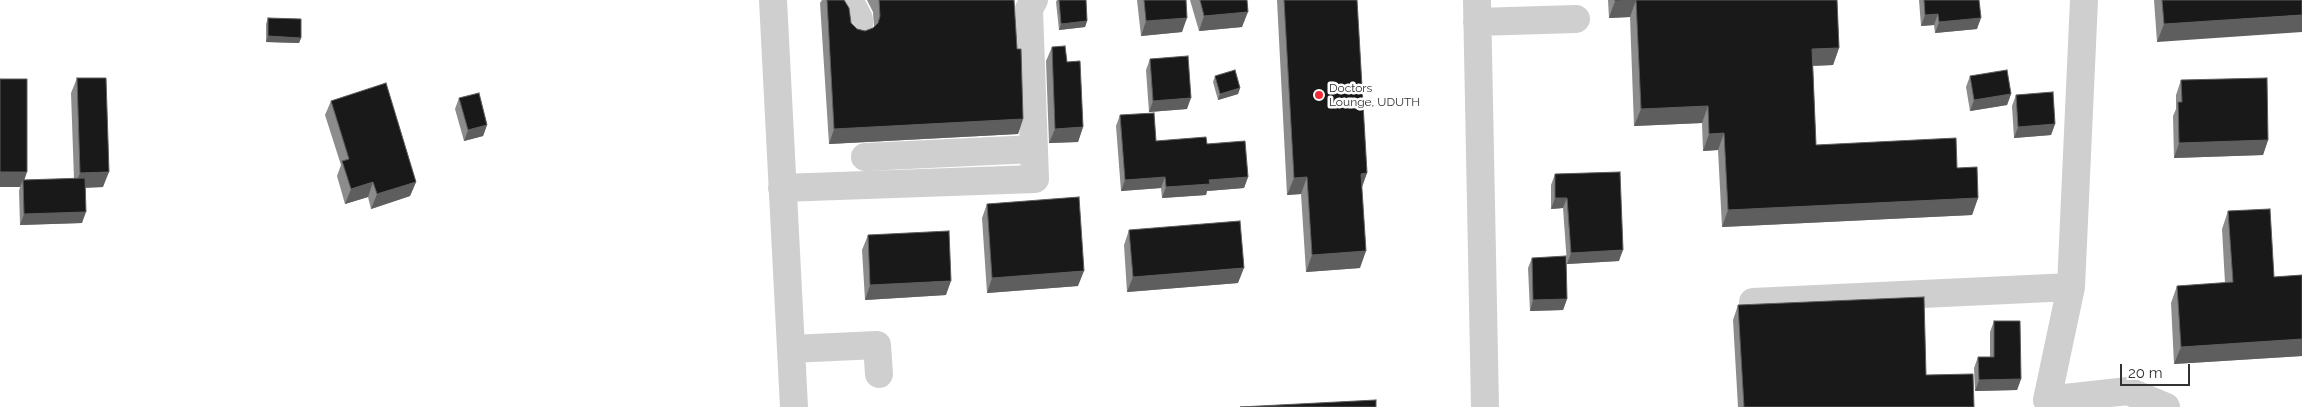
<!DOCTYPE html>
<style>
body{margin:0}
#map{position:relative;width:2302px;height:407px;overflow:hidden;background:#fff;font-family:Raleway,sans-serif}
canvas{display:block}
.scale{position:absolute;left:2120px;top:364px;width:70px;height:22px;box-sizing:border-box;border:2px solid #323232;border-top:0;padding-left:6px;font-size:15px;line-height:18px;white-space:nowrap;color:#323232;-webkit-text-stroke:4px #fff;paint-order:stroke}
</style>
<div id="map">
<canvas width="2302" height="407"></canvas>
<div class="scale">20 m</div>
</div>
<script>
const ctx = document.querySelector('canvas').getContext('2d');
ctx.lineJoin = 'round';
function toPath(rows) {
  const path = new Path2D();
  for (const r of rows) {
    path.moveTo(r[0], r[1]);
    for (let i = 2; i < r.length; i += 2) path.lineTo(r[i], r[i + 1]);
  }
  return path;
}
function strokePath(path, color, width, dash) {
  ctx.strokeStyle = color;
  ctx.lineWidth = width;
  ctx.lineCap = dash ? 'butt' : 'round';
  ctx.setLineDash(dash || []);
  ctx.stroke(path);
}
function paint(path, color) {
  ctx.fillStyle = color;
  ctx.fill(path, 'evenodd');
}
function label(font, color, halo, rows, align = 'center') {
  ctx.font = font + ' Raleway,sans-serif';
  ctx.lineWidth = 5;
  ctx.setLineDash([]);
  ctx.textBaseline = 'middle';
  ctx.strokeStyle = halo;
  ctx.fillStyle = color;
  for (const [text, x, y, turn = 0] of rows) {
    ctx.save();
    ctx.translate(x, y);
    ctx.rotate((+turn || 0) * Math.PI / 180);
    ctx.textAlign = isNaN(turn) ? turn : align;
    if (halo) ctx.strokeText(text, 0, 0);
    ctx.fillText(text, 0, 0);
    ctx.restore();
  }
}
strokePath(toPath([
 [773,0,794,407],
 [846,0,854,9,859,19,859,30],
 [1477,0,1485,407],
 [2084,0,2071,287,2047,400,2128,391,2166,407],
 [1477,22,1576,19],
 [865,157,1034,149],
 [782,188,1035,179,1029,9,1034,0],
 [1753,302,2071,287],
 [791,349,877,345,879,374]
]), '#cfcfcf', 28);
paint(toPath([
 [822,0,844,0,851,23,857,29,865,31,873,28,874,27,873,12,867,0,1014,0,1017,49,1023,119,1018,134,829,144,820,3],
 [1057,0,1086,0,1087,21,1085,27,1059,30,1056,2],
 [1137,0,1186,0,1182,32,1141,36],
 [1190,0,1247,0,1242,27,1199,31],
 [1277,0,1357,0,1367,173,1361,188,1360,268,1306,272,1301,194,1287,195],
 [1608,0,1837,0,1839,48,1833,65,1813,66,1816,145,1957,168,1978,198,1972,215,1722,227,1718,150,1703,151,1702,123,1634,126,1630,17,1609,18],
 [1919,0,1979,0,1977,29,1935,33,1934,25,1921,26],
 [2154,0,2302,0,2157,42],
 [268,18,301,38,299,43,266,42,266,24],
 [1052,47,1067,62,1083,127,1078,142,1049,143,1046,61],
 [1150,59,1187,109,1149,112,1146,70],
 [1215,76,1240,88,1238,94,1218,100,1213,82],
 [1970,76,2011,94,2007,105,1970,111,1966,87],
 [77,78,103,187,85,188,82,223,20,225,19,191,20,187,0,187,25,180,74,179,71,93],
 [2181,80,2268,140,2263,155,2174,158,2173,116,2176,109,2176,95],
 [2016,95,2055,124,2051,135,2014,138,2012,106],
 [459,98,487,125,483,136,464,141,455,109],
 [331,101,416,182,410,196,371,209,368,197,345,204,337,176,341,165,325,115],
 [1120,115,1156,141,1207,144,1248,177,1244,188,1207,191,1206,195,1162,198,1161,188,1121,191,1116,126],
 [1555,174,1619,261,1567,264,1563,208,1551,209,1551,185],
 [987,204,1078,286,987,293,982,218],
 [2228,211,2274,277,2302,275,2302,356,2174,364,2171,303,2177,286,2225,283,2222,229],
 [1129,230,1238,283,1127,292,1124,245],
 [868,235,946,295,865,300,862,250],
 [1532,258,1567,299,1563,310,1530,311,1528,268],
 [1738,305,1926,375,1974,407,1738,407,1733,320],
 [1994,321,2021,379,2017,390,1975,391,1974,368,1978,357,1990,357,1990,332]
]), '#8c8c8c');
paint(toPath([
 [1636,0,1630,17,1609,18,1615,1],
 [1248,12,1242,27,1199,31,1204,16],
 [1938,14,1934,25,1921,26,1925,15],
 [2302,15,2302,32,2157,42,2164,24],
 [1187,18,1182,32,1141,36,1146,21],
 [1981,18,1977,29,1935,33,1939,22],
 [1087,21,1085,27,1059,30,1061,24],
 [268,36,301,38,299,43,266,42],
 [1839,48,1833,65,1806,66,1812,49],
 [1240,88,1238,94,1218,100,1220,94],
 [2011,94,2007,105,1970,111,1974,100],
 [1191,98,1187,109,1149,112,1153,101],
 [1708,106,1702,123,1634,126,1641,109],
 [1023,119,1018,134,829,144,834,129],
 [2055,124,2051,135,2014,138,2018,127],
 [487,125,483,136,464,141,468,130],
 [1083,127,1078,142,1049,143,1055,129],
 [1724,133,1718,150,1703,151,1709,134],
 [2268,140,2263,155,2174,158,2179,143],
 [0,172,27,172,23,184,23,180,20,187,0,187],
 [109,172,103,187,74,188,80,173],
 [1367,173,1361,190,1361,174],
 [1165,177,1161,188,1121,191,1125,180],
 [1248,177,1244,188,1207,191,1206,195,1162,198,1166,187,1209,180],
 [1307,177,1301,194,1287,195,1294,178],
 [373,182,368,197,345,204,351,189],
 [416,182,410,196,371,209,377,194],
 [1555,198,1567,198,1563,208,1551,209],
 [1978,198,1972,215,1722,227,1728,210],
 [86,212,82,223,20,225,24,214],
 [1623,250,1619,261,1567,264,1571,253],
 [1366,251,1360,268,1306,272,1312,255],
 [1244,268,1238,283,1127,292,1133,277],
 [1084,271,1078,286,987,293,992,278],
 [951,281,946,295,865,300,870,285],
 [1567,299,1563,310,1530,311,1533,300],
 [2302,339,2302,356,2174,364,2181,347],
 [2021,379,2017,390,1975,391,1979,380]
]), '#5e5e5e');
const building = toPath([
 [827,0,844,0,849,8,851,23,857,29,865,31,873,28,878,23,880,16,879,0,1014,0,1017,49,1021,49,1023,119,834,129,827,0],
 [1059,0,1086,0,1087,21,1061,24,1059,0],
 [1144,0,1186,0,1187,18,1146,21,1144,0],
 [1200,0,1247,0,1248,12,1204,16,1200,0],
 [1284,0,1357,0,1367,173,1361,174,1366,251,1312,255,1307,177,1294,178,1284,0],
 [1615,0,1837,0,1839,48,1812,49,1816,145,1956,138,1957,168,1977,167,1978,198,1728,210,1724,133,1709,134,1708,106,1641,109,1636,0,1615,1,1615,0],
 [1924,0,1979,0,1981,18,1939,22,1938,14,1925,15,1924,0],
 [2162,0,2302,0,2302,15,2164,24,2162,0],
 [268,18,301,19,301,38,268,36,268,18],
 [1065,46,1067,62,1080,61,1083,127,1055,129,1052,47,1065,46],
 [1188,56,1191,98,1153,101,1150,59,1188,56],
 [1235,70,1240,88,1220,94,1215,76,1235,70],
 [2007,70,2011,94,1974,100,1970,76,2007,70],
 [77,78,106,78,109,172,80,173,77,78],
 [2267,78,2268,140,2179,143,2178,102,2182,102,2181,80,2267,78],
 [0,79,27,79,27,172,0,172,0,79],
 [386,83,416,182,377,194,373,182,351,189,342,161,349,159,331,101,386,83],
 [2053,92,2055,124,2018,127,2016,95,2053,92],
 [479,93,487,125,468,130,459,98,479,93],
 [1154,113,1156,141,1206,137,1207,144,1245,141,1248,177,1209,180,1210,184,1166,187,1165,177,1125,180,1120,115,1154,113],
 [1620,172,1623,250,1571,253,1567,198,1555,198,1555,174,1620,172],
 [85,178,86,212,24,214,23,180,85,178],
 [1079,197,1084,271,992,278,987,204,1079,197],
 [2270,209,2274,277,2302,275,2302,339,2181,347,2177,286,2233,282,2228,211,2270,209],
 [1240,221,1244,268,1133,277,1129,230,1240,221],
 [949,231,951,281,870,285,868,235,949,231],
 [1566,256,1567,299,1533,300,1532,258,1566,256],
 [1924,297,1926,375,1973,374,1974,407,1744,407,1738,305,1924,297],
 [1994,321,2020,321,2021,379,1979,380,1978,357,1994,357,1994,321],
 [1376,400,1376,407,1240,407,1376,400]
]);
paint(building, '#191919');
strokePath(building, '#5e5e5e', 1);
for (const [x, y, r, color] of [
 [1319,95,5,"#f22a39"]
]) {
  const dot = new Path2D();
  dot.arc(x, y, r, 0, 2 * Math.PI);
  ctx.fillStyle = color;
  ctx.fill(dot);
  strokePath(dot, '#fff', 2);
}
label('12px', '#323232', '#fff', [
 ["Doctors",1329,88],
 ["Lounge, UDUTH",1329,102]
], 'left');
</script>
